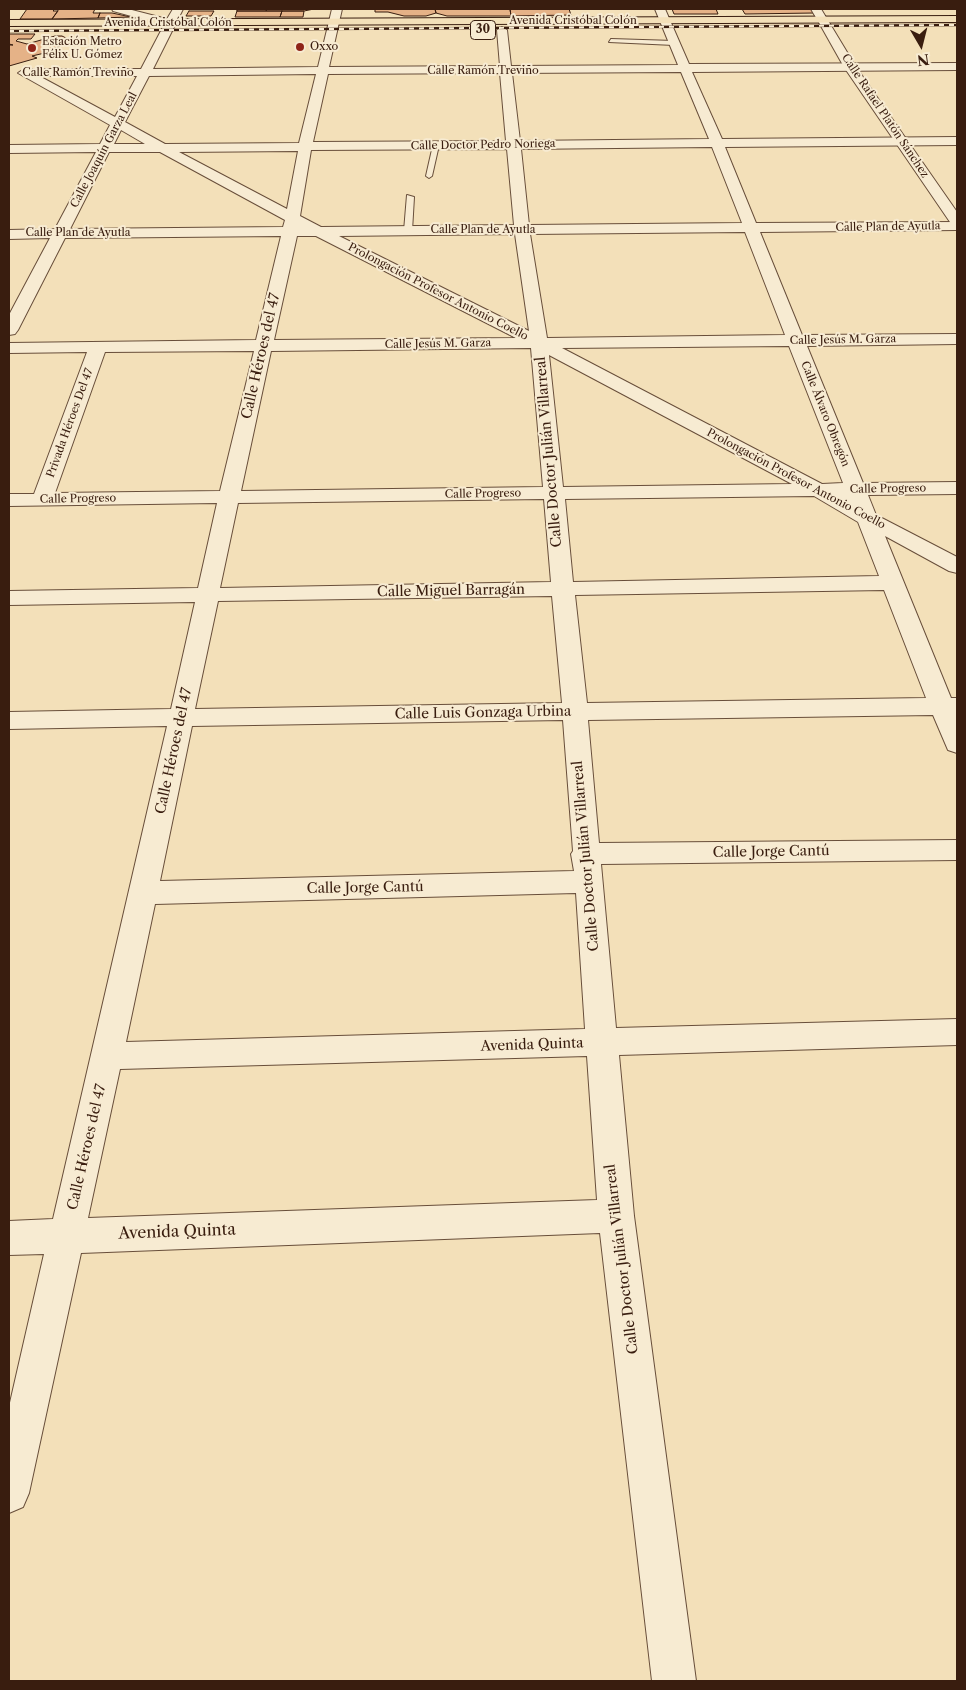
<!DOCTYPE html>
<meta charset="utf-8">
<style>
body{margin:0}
#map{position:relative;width:966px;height:1690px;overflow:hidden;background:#f3e0b9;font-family:"Libre Caslon Text",serif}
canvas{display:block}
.frame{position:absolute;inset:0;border:10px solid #391d0f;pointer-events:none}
.north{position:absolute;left:896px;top:20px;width:50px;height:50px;-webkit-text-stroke:4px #f7ebd2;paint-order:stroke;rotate:172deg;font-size:14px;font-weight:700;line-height:20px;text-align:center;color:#391d0f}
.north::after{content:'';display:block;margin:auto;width:18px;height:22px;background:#391d0f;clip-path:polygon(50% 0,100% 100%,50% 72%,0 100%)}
</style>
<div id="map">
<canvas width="966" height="1690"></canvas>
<div class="frame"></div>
<div class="north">N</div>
</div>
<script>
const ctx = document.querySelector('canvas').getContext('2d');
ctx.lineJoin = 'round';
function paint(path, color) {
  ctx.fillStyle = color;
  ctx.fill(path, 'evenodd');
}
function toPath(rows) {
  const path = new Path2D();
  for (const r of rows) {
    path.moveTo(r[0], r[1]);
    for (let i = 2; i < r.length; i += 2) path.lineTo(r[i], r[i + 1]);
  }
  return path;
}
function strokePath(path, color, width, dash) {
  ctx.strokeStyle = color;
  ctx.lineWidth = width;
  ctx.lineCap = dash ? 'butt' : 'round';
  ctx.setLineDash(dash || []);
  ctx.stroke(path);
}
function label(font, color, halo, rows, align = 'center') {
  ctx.font = font + ' "Libre Caslon Text",serif';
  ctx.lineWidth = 4;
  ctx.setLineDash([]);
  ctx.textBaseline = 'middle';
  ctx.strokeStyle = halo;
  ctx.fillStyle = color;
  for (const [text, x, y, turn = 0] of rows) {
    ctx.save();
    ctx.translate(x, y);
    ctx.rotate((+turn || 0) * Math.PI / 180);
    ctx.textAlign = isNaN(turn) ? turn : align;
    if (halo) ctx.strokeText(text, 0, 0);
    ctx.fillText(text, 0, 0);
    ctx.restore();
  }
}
const building = toPath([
 [27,9,55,9,53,11,58,11,52,19,20,19,27,9],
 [59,9,95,9,93,13,100,13,98,18,52,19,59,9],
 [237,9,267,9,266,11,237,11,237,9],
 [267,9,314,9,304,11,266,11,267,9],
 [375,9,435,9,436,13,426,16,404,16,388,12,375,12,375,9],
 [435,9,510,9,511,16,447,16,436,13,435,9],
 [510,9,569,9,571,15,511,16,510,9],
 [672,9,716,9,718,14,674,14,672,9],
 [742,9,811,9,814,13,745,14,742,9],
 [189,11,214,11,211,16,186,16,189,11],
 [237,11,282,11,280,17,235,17,237,11],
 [282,11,304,11,303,17,280,17,282,11],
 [100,13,112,13,131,17,98,18,100,13],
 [9,34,35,34,31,39,18,39,16,41,27,44,55,36,62,36,74,42,46,51,49,52,32,56,37,58,9,66,9,45,13,45,9,44,9,34]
]);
paint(building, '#e5b287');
strokePath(building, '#391d0f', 1);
const service = toPath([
 [611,39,674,41,677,43,674,45,609,42,611,39],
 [436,143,439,145,432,176,429,178,426,176,433,145,436,143],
 [407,195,414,197,412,231,408,233,404,231,407,195]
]);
const minor = toPath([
 [112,9,128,9,167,19,173,9,183,9,153,69,318,67,332,9,342,9,329,67,500,66,497,30,502,27,507,30,511,66,678,65,655,9,665,9,689,64,957,63,957,70,692,72,722,139,957,137,957,145,725,147,756,223,957,222,957,230,760,232,802,335,957,334,957,344,807,346,863,483,957,482,957,494,868,495,876,515,957,557,957,573,949,571,885,536,951,698,957,698,957,753,948,750,933,715,588,720,599,843,957,840,957,860,601,864,616,1028,957,1019,957,1045,619,1055,634,1216,696,1681,652,1681,600,1233,81,1253,29,1493,23,1507,9,1513,9,1407,44,1254,9,1255,9,1221,53,1219,167,726,9,729,9,712,171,709,195,602,9,605,9,591,198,588,217,503,9,506,9,494,34,494,87,352,9,353,9,343,256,340,281,236,65,238,18,330,15,334,9,335,9,315,50,238,9,239,9,230,55,229,96,152,9,153,9,145,100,144,110,125,18,73,24,69,141,69,164,25,113,11,112,9],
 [681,72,709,139,520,141,512,73,681,72],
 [500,73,506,141,313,142,328,74,500,73],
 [316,74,299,143,165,144,125,122,149,76,316,74],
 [39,76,137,76,115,117,39,76],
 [121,130,145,144,114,144,121,130],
 [712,147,742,223,529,225,521,149,712,147],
 [507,149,514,225,321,227,300,216,311,150,507,149],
 [298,151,287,209,179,152,298,151],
 [109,152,160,152,285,220,283,227,70,229,109,152],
 [745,232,785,335,547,338,530,234,745,232],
 [515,234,529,331,339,236,515,234],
 [297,236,316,236,516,338,274,340,297,236],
 [789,346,843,483,822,484,562,348,789,346],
 [531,348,543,487,241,491,271,351,531,348],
 [254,351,220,491,55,493,105,352,254,351],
 [549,355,792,484,563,487,549,355],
 [814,496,858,522,879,576,573,582,565,499,814,496],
 [544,499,551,582,220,588,238,503,544,499],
 [884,590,926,698,587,703,575,595,884,590],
 [552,596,562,703,195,709,218,601,552,596],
 [563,720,573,851,571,854,574,871,160,881,192,726,563,720],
 [576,893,585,1029,126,1042,155,904,576,893],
 [587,1056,597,1200,88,1218,120,1069,587,1056],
 [811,9,821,9,827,19,826,21,818,21,811,9]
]);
const tertiary = toPath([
 [822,16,827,19,856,67,957,212,957,226,952,225,844,67,817,19,822,16]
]);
const primary = toPath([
 [957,16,957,22,9,26,9,20,957,16]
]);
strokePath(service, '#684e3a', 2);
strokePath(minor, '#684e3a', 2);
strokePath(tertiary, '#684e3a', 2);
strokePath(primary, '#391d0f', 2);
paint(service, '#f7ebd2');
paint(minor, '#f7ebd2');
paint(tertiary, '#f7ebd2');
paint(primary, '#f3e0b9');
const rail = toPath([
 [9,31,957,25]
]);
strokePath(rail, '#391d0f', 2.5);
strokePath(rail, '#f7ebd2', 2, [5]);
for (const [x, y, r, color] of [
 [300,47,5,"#8f2418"],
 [32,48,5,"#8f2418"]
]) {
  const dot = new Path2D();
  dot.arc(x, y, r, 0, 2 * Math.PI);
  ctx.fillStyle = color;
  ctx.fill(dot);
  strokePath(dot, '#f7ebd2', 2);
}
label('11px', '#391d0f', '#f7ebd2', [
 ["Avenida Cristóbal Colón",573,21],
 ["Avenida Cristóbal Colón",168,23],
 ["Calle Ramón Treviño",483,71],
 ["Calle Ramón Treviño",78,73],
 ["Calle Rafael Platón Sánchez",885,116,56],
 ["Calle Doctor Pedro Noriega",483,145,-1],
 ["Calle Joaquín Garza Leal",104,150,-62],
 ["Calle Plan de Ayutla",888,227,-1],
 ["Calle Plan de Ayutla",483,230],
 ["Calle Plan de Ayutla",78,233],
 ["Prolongación Profesor Antonio Coello",438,292,27],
 ["Calle Jesús M. Garza",843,340,-1],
 ["Calle Jesús M. Garza",438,344,-1],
 ["Calle Álvaro Obregón",825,414,68],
 ["Privada Héroes Del 47",70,423,-70],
 ["Prolongación Profesor Antonio Coello",796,479,28],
 ["Calle Progreso",888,489,-1],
 ["Calle Progreso",483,494,-1],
 ["Calle Progreso",78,499,-1]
]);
label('11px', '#391d0f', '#f7ebd2', [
 ["Estación Metro",42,42],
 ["Félix U. Gómez",42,55],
 ["Oxxo",310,47]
], 'left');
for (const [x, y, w] of [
 [483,30,25]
]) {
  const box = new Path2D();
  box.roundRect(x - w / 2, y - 9.5, w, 19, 4);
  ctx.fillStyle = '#f7ebd2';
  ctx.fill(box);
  strokePath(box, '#391d0f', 1);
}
label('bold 12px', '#391d0f', null, [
 ["30",483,30]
]);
label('14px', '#391d0f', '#f7ebd2', [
 ["Calle Héroes del 47",261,356,-77],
 ["Calle Doctor Julián Villarreal",549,452,-95],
 ["Calle Miguel Barragán",451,591,-1],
 ["Calle Luis Gonzaga Urbina",483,713,-1],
 ["Calle Héroes del 47",174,751,-78],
 ["Calle Jorge Cantú",771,852,-1],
 ["Calle Doctor Julián Villarreal",586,856,-95],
 ["Calle Jorge Cantú",365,888,-1],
 ["Avenida Quinta",532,1045,-2],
 ["Calle Héroes del 47",87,1147,-77],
 ["Calle Doctor Julián Villarreal",622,1259,-97]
]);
label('16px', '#391d0f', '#f7ebd2', [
 ["Avenida Quinta",177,1232,-2]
]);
</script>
